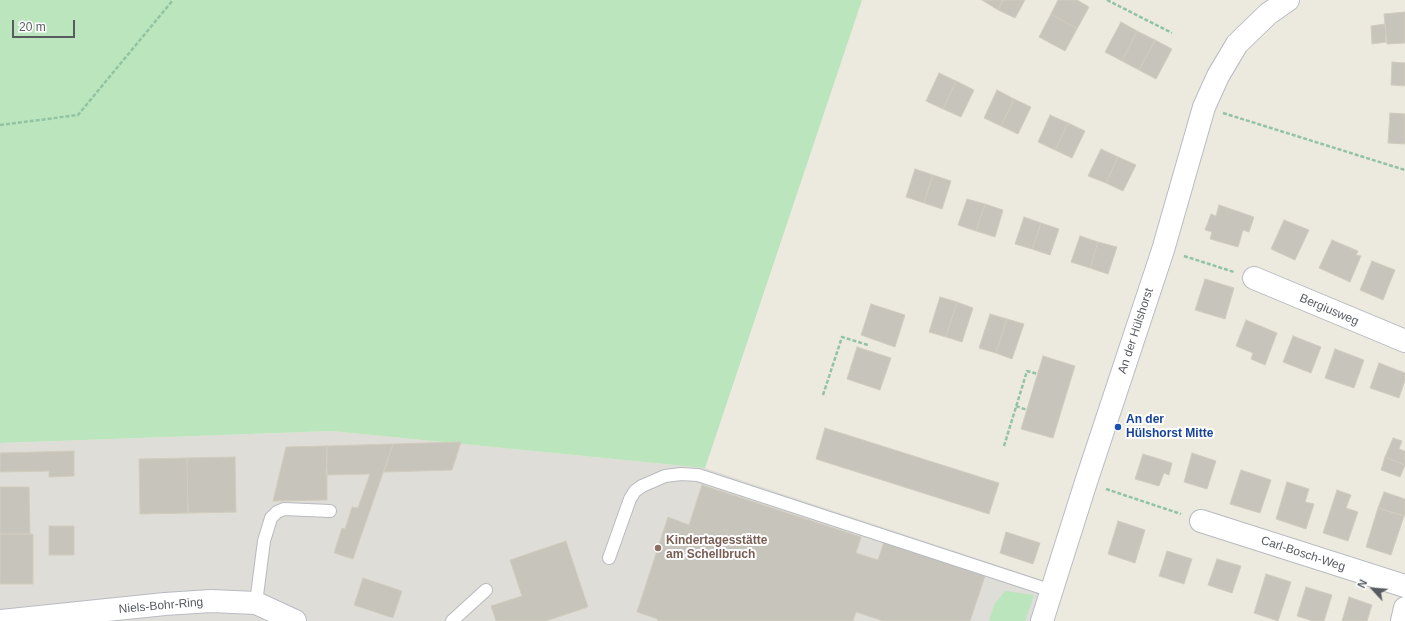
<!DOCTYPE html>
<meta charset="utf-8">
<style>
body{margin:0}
#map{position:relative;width:1405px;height:621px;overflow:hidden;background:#eceadf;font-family:Helvetica,sans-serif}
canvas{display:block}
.north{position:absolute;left:1353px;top:569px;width:40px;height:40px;-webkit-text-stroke:3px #fff;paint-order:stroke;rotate:296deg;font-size:11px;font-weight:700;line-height:16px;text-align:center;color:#585c61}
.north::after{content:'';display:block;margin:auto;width:14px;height:18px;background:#585c61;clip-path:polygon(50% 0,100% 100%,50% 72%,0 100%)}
.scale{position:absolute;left:12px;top:20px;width:63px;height:18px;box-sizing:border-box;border:2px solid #585c61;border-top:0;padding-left:5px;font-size:12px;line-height:14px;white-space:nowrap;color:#585c61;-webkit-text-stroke:3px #fff;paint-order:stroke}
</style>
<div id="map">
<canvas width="1405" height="621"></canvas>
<div class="north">N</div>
<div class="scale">20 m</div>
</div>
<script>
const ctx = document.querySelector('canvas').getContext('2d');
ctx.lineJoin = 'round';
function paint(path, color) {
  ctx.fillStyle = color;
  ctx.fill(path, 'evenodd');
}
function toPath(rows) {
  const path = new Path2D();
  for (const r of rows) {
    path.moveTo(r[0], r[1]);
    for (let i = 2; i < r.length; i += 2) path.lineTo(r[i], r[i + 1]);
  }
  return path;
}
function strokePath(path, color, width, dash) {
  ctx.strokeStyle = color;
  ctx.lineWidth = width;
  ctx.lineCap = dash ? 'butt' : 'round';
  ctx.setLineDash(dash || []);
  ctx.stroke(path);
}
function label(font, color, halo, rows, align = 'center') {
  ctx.font = font + ' Helvetica,sans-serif';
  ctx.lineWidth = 4;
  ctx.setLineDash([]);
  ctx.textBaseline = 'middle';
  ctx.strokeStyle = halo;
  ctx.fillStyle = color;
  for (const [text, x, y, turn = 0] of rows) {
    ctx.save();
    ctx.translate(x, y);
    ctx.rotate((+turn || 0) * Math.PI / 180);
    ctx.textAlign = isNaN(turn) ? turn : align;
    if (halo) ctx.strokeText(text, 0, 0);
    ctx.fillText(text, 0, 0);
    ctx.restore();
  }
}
paint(toPath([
 [332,431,705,468,1054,584,1043,621,0,621,0,443]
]), '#dfddd7');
paint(toPath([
 [0,0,862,0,705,468,332,431,0,443],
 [1005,591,1034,595,1025,621,989,621,994,605]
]), '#bae5bd');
const building = toPath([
 [982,0,1003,0,998,10,982,0],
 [1003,0,1025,0,1015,18,998,10,1003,0],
 [1058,0,1077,0,1089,7,1077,29,1051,14,1058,0],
 [1405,12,1405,43,1387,44,1384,14,1405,12],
 [1051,14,1077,29,1065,51,1039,37,1051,14],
 [1121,22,1137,31,1122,61,1105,52,1121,22],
 [1385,24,1386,42,1372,44,1371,26,1385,24],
 [1137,31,1155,40,1139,70,1122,61,1137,31],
 [1155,40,1172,49,1156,79,1139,70,1155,40],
 [1392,62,1405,63,1405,86,1391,85,1392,62],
 [939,73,956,81,943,109,926,101,939,73],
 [956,81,974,90,961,117,943,109,956,81],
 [997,90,1014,99,1001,126,984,118,997,90],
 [1014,99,1031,107,1018,134,1001,126,1014,99],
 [1390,113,1405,114,1405,144,1388,143,1390,113],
 [1050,115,1068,123,1055,150,1038,142,1050,115],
 [1068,123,1085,131,1072,158,1055,150,1068,123],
 [1101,149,1118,157,1106,183,1088,176,1101,149],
 [1118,157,1136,165,1123,191,1106,183,1118,157],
 [915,169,933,175,924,203,906,197,915,169],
 [933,175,951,181,942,209,924,203,933,175],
 [967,199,985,204,976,231,958,225,967,199],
 [985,204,1003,210,995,237,976,231,985,204],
 [1219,205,1254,217,1249,232,1243,230,1238,247,1210,239,1212,232,1205,230,1211,214,1216,216,1219,205],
 [1024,217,1041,223,1032,249,1015,244,1024,217],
 [1284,220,1309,230,1295,260,1271,249,1284,220],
 [1041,223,1059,229,1050,255,1032,249,1041,223],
 [1080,236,1098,242,1090,268,1071,262,1080,236],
 [1332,240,1358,251,1356,255,1361,256,1350,282,1319,268,1332,240],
 [1098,242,1117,247,1108,274,1090,268,1098,242],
 [1372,261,1395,270,1383,300,1360,290,1372,261],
 [1205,279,1234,288,1225,319,1195,310,1205,279],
 [940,297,957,302,946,337,929,332,940,297],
 [957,302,973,308,962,342,946,337,957,302],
 [871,304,905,315,895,347,861,335,871,304],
 [990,314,1007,319,996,353,979,348,990,314],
 [1007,319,1024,324,1012,359,996,353,1007,319],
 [1246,320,1277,333,1265,365,1251,359,1253,353,1236,346,1246,320],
 [1293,336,1321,347,1311,373,1283,362,1293,336],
 [857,347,891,358,880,390,847,379,857,347],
 [1335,349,1364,360,1354,388,1325,378,1335,349],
 [1043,356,1075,366,1053,438,1021,429,1043,356],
 [1379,363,1405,373,1405,380,1399,398,1370,388,1379,363],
 [825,428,999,483,989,514,816,459,825,428],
 [1393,438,1402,441,1399,449,1405,451,1405,465,1385,457,1393,438],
 [461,442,452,470,384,472,393,444,461,442],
 [393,444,353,559,334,553,342,528,345,529,352,507,358,508,370,474,326,475,327,446,393,444],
 [327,446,327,500,273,501,286,447,327,446],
 [74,451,74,476,49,477,49,471,0,472,0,453,74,451],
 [1192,453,1216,461,1207,489,1184,482,1192,453],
 [1143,454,1172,463,1169,475,1164,473,1159,486,1135,479,1143,454],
 [235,457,236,512,188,513,187,458,235,457],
 [1385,457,1405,465,1400,477,1381,470,1385,457],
 [187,458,188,513,140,514,139,459,187,458],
 [1241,470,1271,480,1260,513,1230,504,1241,470],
 [1287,482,1309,489,1305,502,1314,504,1306,529,1276,519,1287,482],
 [702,485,861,537,856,553,878,560,884,542,985,576,970,621,883,621,856,612,853,621,657,621,658,619,637,612,668,517,689,525,702,485],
 [0,487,29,487,30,534,0,534,0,487],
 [1337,490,1351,495,1346,508,1358,512,1348,541,1323,533,1337,490],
 [1384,492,1405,499,1405,516,1378,508,1384,492],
 [1378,508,1404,516,1391,555,1366,547,1378,508],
 [1118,521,1145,530,1135,563,1108,554,1118,521],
 [49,526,74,526,74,555,49,555,49,526],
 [1006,532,1040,543,1033,564,1000,553,1006,532],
 [0,534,33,534,33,584,0,584,0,534],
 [566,541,588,607,546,621,496,621,491,606,522,596,510,560,566,541],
 [1167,551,1192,559,1184,584,1159,576,1167,551],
 [1217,559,1241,566,1232,593,1208,585,1217,559],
 [1266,574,1291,582,1278,621,1254,613,1266,574],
 [363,578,402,591,393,618,354,605,363,578],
 [1306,587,1332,595,1324,621,1313,621,1297,616,1306,587],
 [1349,597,1372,605,1367,621,1342,621,1349,597]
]);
paint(building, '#c7c4bc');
strokePath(building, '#d1ccbd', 1);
const lane = toPath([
 [609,558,630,499,635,491,642,486,665,476,681,474,698,475,1052,591],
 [256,603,264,541,271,518,277,512,284,509,330,511],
 [452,621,486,590]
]);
const street = toPath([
 [1254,278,1405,341],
 [1201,521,1405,586],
 [1402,621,1405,608]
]);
const secondary = toPath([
 [0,621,165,604,211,601,256,603,295,621],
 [1042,621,1086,482,1163,250,1204,107,1218,76,1237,44,1268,14,1288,0]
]);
strokePath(lane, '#b7babf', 14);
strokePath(street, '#b7babf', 24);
strokePath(secondary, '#b8bbc2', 24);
strokePath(toPath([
 [1107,0,1172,33],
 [1223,113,1405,170],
 [0,125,78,115,173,0],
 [1184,256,1234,272],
 [823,395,842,337,868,345],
 [1016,406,1027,410],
 [1004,446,1027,371,1038,374],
 [1106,489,1181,514]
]), '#92c4a3', 2.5, [4, 2]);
strokePath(lane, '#fff', 12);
strokePath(street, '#fff', 22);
strokePath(secondary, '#fff', 22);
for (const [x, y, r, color] of [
 [1118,427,4,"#1a4fb4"],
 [658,548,4,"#8d6e63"]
]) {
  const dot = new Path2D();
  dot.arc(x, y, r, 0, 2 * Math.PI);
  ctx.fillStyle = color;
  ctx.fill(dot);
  strokePath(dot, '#fff', 1.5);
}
label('12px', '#585c61', '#fff', [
 ["Bergiusweg",1329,310,23],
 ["An der Hülshorst",1136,331,-72],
 ["Carl-Bosch-Weg",1303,554,18],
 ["Niels-Bohr-Ring",161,606,-5]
]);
label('bold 12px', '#164399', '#fff', [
 ["An der",1126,420],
 ["Hülshorst Mitte",1126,434]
], 'left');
label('bold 12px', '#785e54', '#fff', [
 ["Kindertagesstätte",666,541],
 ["am Schellbruch",666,555]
], 'left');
</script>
